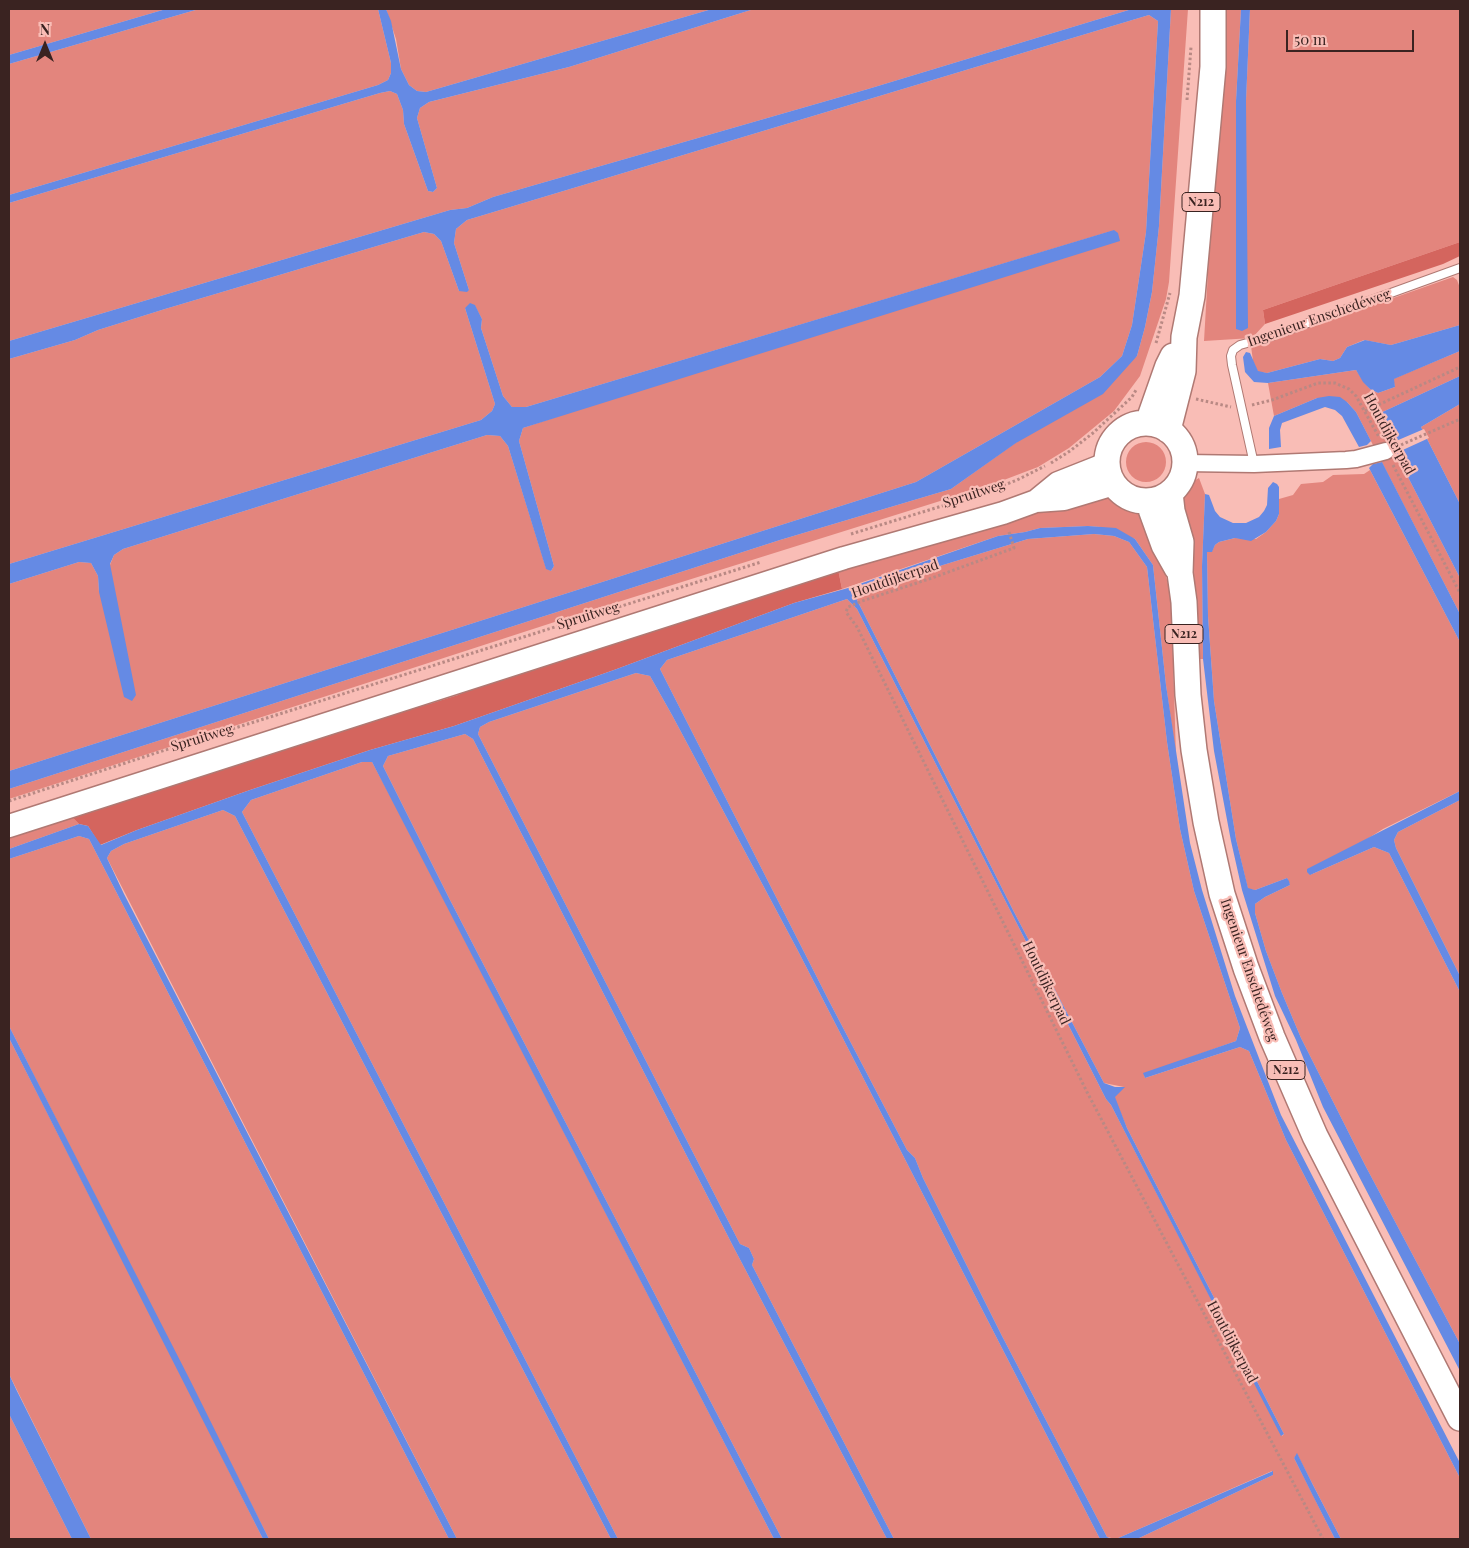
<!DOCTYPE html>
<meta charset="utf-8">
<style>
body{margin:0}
#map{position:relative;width:1469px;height:1548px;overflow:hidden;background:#f9bdb6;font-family:"Playfair Display",serif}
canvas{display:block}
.frame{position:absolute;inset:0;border:10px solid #3a2321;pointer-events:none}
.north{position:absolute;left:20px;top:20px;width:50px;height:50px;-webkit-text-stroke:4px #f9bdb6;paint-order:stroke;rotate:0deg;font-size:14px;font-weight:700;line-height:20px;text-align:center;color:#3a2321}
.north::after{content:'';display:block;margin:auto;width:18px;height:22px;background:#3a2321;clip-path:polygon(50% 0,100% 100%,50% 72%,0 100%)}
.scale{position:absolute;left:1286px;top:30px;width:128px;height:22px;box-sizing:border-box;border:2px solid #3a2321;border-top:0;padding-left:6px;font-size:15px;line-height:18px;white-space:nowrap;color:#3a2321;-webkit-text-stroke:4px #f9bdb6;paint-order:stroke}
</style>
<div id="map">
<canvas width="1469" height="1548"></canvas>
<div class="frame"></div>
<div class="north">N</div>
<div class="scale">50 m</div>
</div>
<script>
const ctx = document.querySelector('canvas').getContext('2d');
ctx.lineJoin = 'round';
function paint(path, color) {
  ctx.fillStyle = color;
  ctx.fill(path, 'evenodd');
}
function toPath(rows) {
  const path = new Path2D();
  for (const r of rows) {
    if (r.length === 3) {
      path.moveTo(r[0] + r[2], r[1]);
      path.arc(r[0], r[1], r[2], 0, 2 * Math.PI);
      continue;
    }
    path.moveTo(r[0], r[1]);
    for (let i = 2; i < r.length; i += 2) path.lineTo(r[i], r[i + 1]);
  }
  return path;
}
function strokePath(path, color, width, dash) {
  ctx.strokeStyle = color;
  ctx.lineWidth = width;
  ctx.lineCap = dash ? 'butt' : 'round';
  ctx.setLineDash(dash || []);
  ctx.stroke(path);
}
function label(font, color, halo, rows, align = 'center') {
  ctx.font = font + ' "Playfair Display",serif';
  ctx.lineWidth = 4.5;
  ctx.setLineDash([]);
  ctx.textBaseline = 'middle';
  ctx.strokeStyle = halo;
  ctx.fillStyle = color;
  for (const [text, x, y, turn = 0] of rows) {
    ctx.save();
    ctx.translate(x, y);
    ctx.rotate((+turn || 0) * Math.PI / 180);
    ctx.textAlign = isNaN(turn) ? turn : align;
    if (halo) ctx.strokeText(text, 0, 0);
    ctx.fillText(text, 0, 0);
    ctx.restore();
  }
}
paint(toPath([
 [9,9,166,9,9,55],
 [199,9,378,9,391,63,391,73,388,80,378,85,9,195,9,64],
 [386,9,712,9,426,92,417,91,409,85,401,69,396,39],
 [754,9,1132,9,868,89,493,197,467,208,450,210,9,341,9,203,380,93,390,91,397,94,403,110,404,124,428,191,433,192,437,188,417,118,420,108,429,102,569,67],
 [1171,9,1188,9,1169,282,1166,299,1140,376,1114,411,1069,448,1038,467,988,486,567,618,9,799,9,789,780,540,951,489,1137,356,1145,327,1152,292,1159,226],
 [1222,9,1241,9,1236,101,1236,329,1250,9,1460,9,1460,242,1263,310,1265,324,1252,338,1204,341,1220,66],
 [1149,15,1158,21,1146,232,1132,325,1122,356,1100,377,916,482,9,771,9,584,79,562,91,563,98,576,99,592,114,555,123,549,487,435,500,436,508,446,546,568,551,571,554,566,519,441,523,428,1115,230,526,407,512,407,503,396,481,328,482,319,475,306,465,308,495,404,492,411,481,420,9,564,9,359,75,340,98,330,165,309,424,232,434,234,441,241,459,291,469,290,454,243,456,229,467,220],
 [1453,277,1457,280,1460,288,1460,325,1391,345,1364,340,1347,347,1340,358,1333,361,1320,359,1267,373,1258,372,1253,361,1251,346,1274,340],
 [1460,351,1460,376,1376,415,1460,578,1460,614,1356,412,1347,402,1317,398,1274,416,1268,383,1356,370,1364,382,1370,389,1378,393,1395,387,1393,379],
 [1460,404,1460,504,1421,427],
 [1146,462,20],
 [1370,470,1460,642,1460,791,1383,829,1310,875,1374,847,1389,853,1460,992,1460,1344,1365,1165,1301,1038,1282,993,1266,951,1255,913,1255,904,1265,897,1290,885,1287,878,1255,890,1248,889,1236,839,1214,701,1208,616,1207,552,1212,551,1215,545,1219,542,1235,538,1256,539,1266,532,1276,521,1279,514,1279,499,1293,495,1301,484,1323,482,1333,475,1364,474],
 [1199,478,1205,494,1202,566,1203,659,1195,659,1194,566,1180,500,1186,488,1192,482],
 [1104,495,1121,500,1140,511,1159,552,1171,594,1176,756,1166,685,1153,565,1135,539,1101,527,1088,526,1040,528,1025,532,998,536,842,589,838,569,1011,521,1050,509],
 [1094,534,1114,536,1129,542,1147,567,1167,742,1180,829,1194,891,1240,1028,1236,1041,1144,1074,1145,1078,1240,1047,1249,1051,1286,1140,1460,1478,1460,1539,1341,1539,1297,1454,1294,1458,1335,1539,1137,1539,1273,1475,1272,1471,1116,1539,1107,1537,1002,1336,923,1178,915,1158,907,1150,829,1001,660,669,667,660,847,599,857,609,1106,1099,1111,1105,1282,1436,1284,1434,1127,1128,1114,1097,1124,1087,1104,1083,1014,912,856,598,860,591,894,580,1028,539],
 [636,673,650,676,672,715,797,949,1100,1539,894,1539,752,1265,754,1259,749,1248,740,1244,478,734,480,727,489,722],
 [465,734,473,739,734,1248,887,1539,782,1539,450,900,383,766,388,756],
 [362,762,372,762,394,803,774,1539,618,1539,242,812,251,800],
 [1460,800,1460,976,1396,848,1394,840,1398,832],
 [223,810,235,816,611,1539,457,1539,107,858,111,851,124,844],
 [71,816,79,824,9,849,9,836],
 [79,836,89,839,449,1539,269,1539,9,1026,9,859],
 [9,1038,185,1383,263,1539,91,1539,9,1374],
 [9,1414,72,1539,9,1539]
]), '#e3857d');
paint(toPath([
 [1460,242,1460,256,1443,264,1265,324,1263,310],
 [838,569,842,589,794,603,614,670,454,726,370,750,250,790,137,830,100,845,88,826,79,824,71,816,372,716,429,704,458,695,494,677]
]), '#d4655e');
paint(toPath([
 [166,9,199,9,9,64,9,55],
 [378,9,386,9,391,21,401,69,409,85,417,91,426,92,712,9,754,9,569,67,429,102,420,108,417,118,437,188,433,192,428,191,404,124,403,110,397,94,390,91,380,93,9,203,9,195,378,85,388,80,391,73,391,63],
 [1132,9,1171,9,1159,226,1152,292,1145,327,1137,356,1103,394,1016,443,951,489,780,540,9,789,9,771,916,482,1100,377,1122,356,1132,325,1146,232,1158,21,1149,15,467,220,456,229,454,243,469,290,467,292,459,291,441,241,434,234,424,232,165,309,98,330,75,340,9,359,9,341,450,210,467,208,493,197,868,89],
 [1241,9,1250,9,1246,101,1248,328,1242,331,1236,329,1236,101],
 [1114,230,1118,233,1120,241,523,428,519,441,554,566,551,571,546,569,508,446,500,436,487,435,123,549,114,555,110,564,136,695,132,701,124,697,99,592,98,576,91,563,79,562,9,584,9,564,481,420,492,411,495,404,465,308,470,303,475,305,482,319,481,328,503,396,512,407,526,407],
 [1460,325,1460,351,1394,379,1395,387,1378,393,1370,389,1363,382,1356,370,1268,383,1254,382,1245,372,1243,357,1246,352,1250,353,1258,371,1267,373,1320,359,1333,361,1340,358,1347,347,1365,340,1391,345],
 [1460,376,1460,404,1421,427,1460,504,1460,578,1376,415],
 [1329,396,1340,397,1347,402,1356,412,1371,441,1367,445,1359,447,1342,416,1335,410,1325,407,1282,423,1280,430,1281,447,1269,449,1269,428,1274,416,1317,398],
 [1382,462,1460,614,1460,642,1369,468,1373,464],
 [1273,482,1277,484,1279,487,1279,514,1276,521,1266,532,1251,541,1235,538,1219,542,1215,545,1212,552,1207,552,1208,616,1214,701,1236,839,1248,888,1255,890,1287,878,1289,881,1290,885,1265,897,1255,904,1255,913,1266,951,1282,993,1301,1038,1365,1165,1460,1344,1460,1371,1323,1107,1296,1040,1275,996,1242,890,1231,841,1214,751,1203,659,1202,566,1205,494,1209,495,1215,511,1220,517,1233,523,1246,523,1259,517,1264,511,1267,505,1268,488],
 [1088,526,1116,528,1135,539,1153,565,1166,685,1190,843,1202,890,1235,996,1281,1115,1460,1463,1460,1478,1286,1140,1249,1051,1240,1047,1145,1078,1143,1073,1236,1041,1240,1028,1194,891,1180,829,1167,742,1147,567,1129,542,1114,536,1094,534,1028,539,894,580,860,591,856,598,1014,912,1104,1083,1115,1087,1125,1087,1115,1097,1127,1128,1284,1434,1281,1436,1111,1105,1106,1099,857,609,847,599,667,660,660,669,829,1001,907,1150,915,1158,923,1178,1002,1336,1107,1537,1112,1539,1100,1539,797,949,672,715,650,676,636,673,489,722,480,727,478,734,740,1244,749,1248,754,1259,752,1265,894,1539,887,1539,734,1248,473,739,465,734,388,756,383,766,450,900,782,1539,774,1539,372,762,362,762,251,800,242,812,618,1539,611,1539,235,816,223,810,124,844,111,851,107,858,124,894,457,1539,449,1539,89,839,79,836,9,859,9,849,79,824,88,826,101,845,137,830,250,790,370,750,454,726,614,670,794,603,848,588,998,536,1025,532,1040,528],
 [1460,791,1460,800,1398,832,1394,840,1396,848,1460,976,1460,992,1389,853,1374,847,1310,875,1307,872,1307,869],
 [9,1026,190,1380,269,1539,263,1539,9,1038],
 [9,1374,16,1389,91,1539,72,1539,9,1414],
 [1297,1453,1313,1485,1341,1539,1335,1539,1313,1496,1294,1458],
 [1273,1471,1273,1475,1137,1539,1116,1539]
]), '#658ae4');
paint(toPath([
 [1424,429,1429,438,1394,454,1389,444]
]), '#f9bdb6');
const service = toPath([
 [1254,464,1232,365,1231,356,1233,350,1240,345,1272,336,1460,268]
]);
const minor = toPath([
 [1185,463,1254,464,1346,460,1356,459,1386,451]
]);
const secondary = toPath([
 [1036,501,1058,483,1106,464],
 [9,826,844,558,1003,513,1036,501,1064,499,1114,484]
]);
const primary = toPath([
 [1146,462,39],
 [1148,423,1168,366,1173,356],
 [1168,430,1183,371,1184,337,1192,296,1213,67,1213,9],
 [1170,493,1172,511,1181,542,1180,573,1184,602,1188,695,1194,750,1206,822,1222,894,1246,968,1272,1037,1315,1136,1460,1418],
 [1148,501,1164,545,1177,568]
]);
strokePath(service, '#b07973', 10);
strokePath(minor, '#b07973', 19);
strokePath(secondary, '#b07973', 25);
strokePath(primary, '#b07973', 28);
strokePath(toPath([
 [1187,100,1191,47],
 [1156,343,1170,293],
 [1196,399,1231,407],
 [1252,405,1272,400,1318,383,1335,383,1349,389,1356,396,1379,437],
 [1365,411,1460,367],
 [1401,445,1460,419],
 [1051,463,1070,451,1093,433,1132,397,1136,390],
 [1393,465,1460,593],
 [1009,532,1014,548,932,578,862,601,848,607,846,612,857,627,1087,1092,1323,1539],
 [851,534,981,494,1017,480,1045,466],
 [9,801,159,752,761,562]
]), '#b98984', 3, [2.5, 2.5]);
strokePath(service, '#fff', 8);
strokePath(minor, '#fff', 16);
strokePath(secondary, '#fff', 22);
strokePath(primary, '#fff', 25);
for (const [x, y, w] of [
 [1201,202,38],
 [1184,634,38],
 [1286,1070,38]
]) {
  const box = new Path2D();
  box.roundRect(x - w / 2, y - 9.5, w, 19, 4);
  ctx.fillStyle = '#f9bdb6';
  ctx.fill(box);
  strokePath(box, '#3a2321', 1);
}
label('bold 12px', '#3a2321', null, [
 ["N212",1201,202],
 ["N212",1184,634],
 ["N212",1286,1070]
]);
label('14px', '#3a2321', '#f9bdb6', [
 ["Ingenieur Enschedéweg",1319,318,-19],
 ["Houtdijkerpad",1389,434,61],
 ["Spruitweg",974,494,-18],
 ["Houtdijkerpad",895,579,-19],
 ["Spruitweg",588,616,-17],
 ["Spruitweg",202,738,-17],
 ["Ingenieur Enschedéweg",1249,970,71],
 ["Houtdijkerpad",1046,983,64],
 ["Houtdijkerpad",1232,1342,62]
]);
</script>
